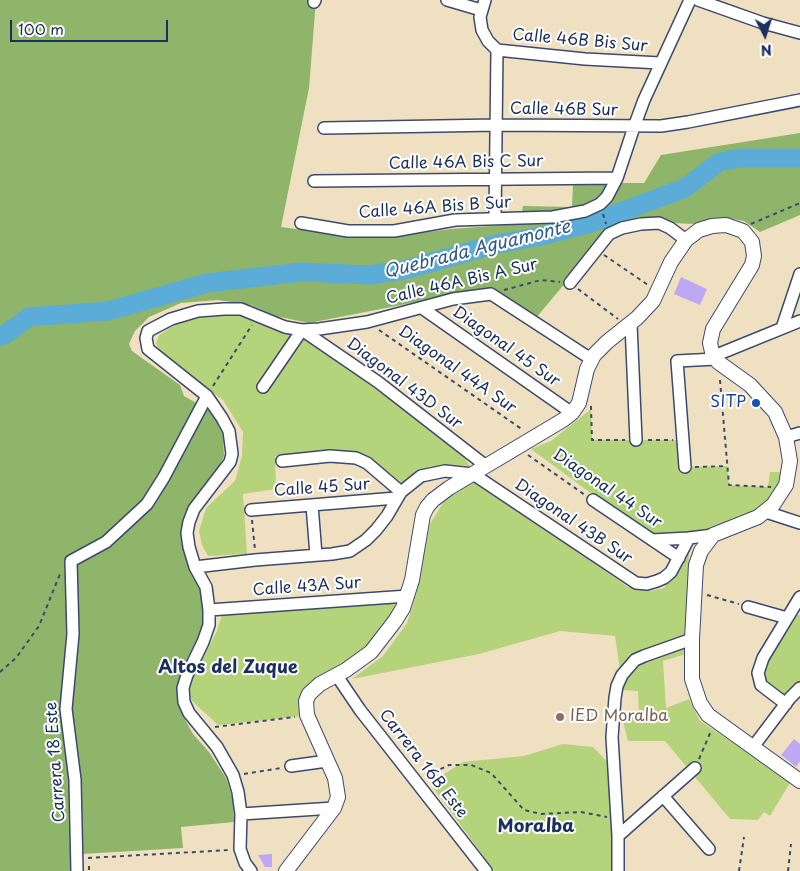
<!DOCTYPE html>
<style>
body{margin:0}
#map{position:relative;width:800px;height:871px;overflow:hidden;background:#f0e0c2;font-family:"Playpen Sans",sans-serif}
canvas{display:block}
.north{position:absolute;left:740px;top:10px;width:50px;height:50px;-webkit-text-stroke:4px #fff;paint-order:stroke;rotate:175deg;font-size:14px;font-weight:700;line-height:20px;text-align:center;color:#1b2f5e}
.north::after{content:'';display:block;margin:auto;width:18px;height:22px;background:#1b2f5e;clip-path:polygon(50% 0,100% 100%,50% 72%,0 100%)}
.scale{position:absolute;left:10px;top:20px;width:158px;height:22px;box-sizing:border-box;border:2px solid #1b2f5e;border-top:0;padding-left:6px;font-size:15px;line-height:18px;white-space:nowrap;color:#1b2f5e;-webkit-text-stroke:4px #fff;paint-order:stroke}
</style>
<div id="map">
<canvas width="800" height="871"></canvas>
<div class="north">N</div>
<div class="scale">100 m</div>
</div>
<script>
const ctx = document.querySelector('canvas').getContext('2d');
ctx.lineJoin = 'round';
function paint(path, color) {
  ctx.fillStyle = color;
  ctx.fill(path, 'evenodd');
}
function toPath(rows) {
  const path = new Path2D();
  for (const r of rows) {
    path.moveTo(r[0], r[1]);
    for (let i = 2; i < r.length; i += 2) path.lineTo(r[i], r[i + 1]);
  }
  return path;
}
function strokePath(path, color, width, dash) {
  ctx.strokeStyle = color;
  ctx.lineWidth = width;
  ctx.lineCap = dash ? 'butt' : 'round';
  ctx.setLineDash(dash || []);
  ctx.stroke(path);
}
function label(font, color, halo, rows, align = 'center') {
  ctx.font = font + ' "Playpen Sans",sans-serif';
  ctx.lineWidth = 4;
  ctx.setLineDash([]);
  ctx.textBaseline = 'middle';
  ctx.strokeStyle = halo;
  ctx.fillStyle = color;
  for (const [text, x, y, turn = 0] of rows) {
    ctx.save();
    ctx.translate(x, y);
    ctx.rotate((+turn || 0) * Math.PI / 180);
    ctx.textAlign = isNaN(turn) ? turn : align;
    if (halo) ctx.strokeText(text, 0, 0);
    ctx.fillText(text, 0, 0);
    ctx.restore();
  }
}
paint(toPath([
 [212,313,241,314,270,327,304,337,458,449,470,466,447,464,429,467,416,471,403,484,366,455,340,450,312,451,275,456,276,489,243,494,247,554,208,556,202,545,199,531,206,508,235,481,242,456,243,432,223,400,161,354,156,344,159,335,175,325],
 [591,409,592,440,683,440,685,467,727,466,729,485,768,487,770,472,782,472,777,491,765,505,743,517,698,535,653,539,531,449,551,441],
 [476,480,628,587,650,591,664,588,678,570,689,550,686,654,663,661,666,708,689,699,700,721,791,781,770,816,764,812,758,820,730,819,665,741,628,741,623,721,639,715,638,691,623,690,615,636,560,631,479,654,352,679,383,656,407,623,416,595,430,524,444,501],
 [398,600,389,618,366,650,331,673,302,716,218,725,192,701,188,694,188,686,193,675,216,633,222,615,225,614],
 [797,615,800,615,800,688,790,698,769,686,764,676,765,663],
 [563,744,593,747,613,768,610,805,613,830,612,871,494,871,430,783,463,762,524,756]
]), '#b4d37b');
paint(toPath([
 [0,0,316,0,309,88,281,227,340,235,387,237,451,229,520,224,523,206,572,207,573,183,644,183,661,155,800,133,800,215,760,232,744,221,727,218,696,224,617,221,536,318,493,287,309,323,275,316,251,305,218,300,181,303,149,317,135,331,129,344,132,351,180,385,184,396,212,412,223,435,224,456,217,471,184,528,206,598,205,624,188,657,179,688,182,714,193,734,209,752,226,778,233,800,234,822,181,827,183,848,82,854,82,871,0,871]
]), '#8fb56b');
strokePath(toPath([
 [0,336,4,335,29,317,108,311,207,283,301,272,370,275,404,270,493,245,541,236,591,223,685,188,719,162,739,158,800,158]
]), '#5bacd6', 19);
paint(toPath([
 [681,277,707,289,700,305,674,294],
 [794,739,800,744,800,761,796,767,781,755],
 [272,854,272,867,265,867,258,855]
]), '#bea8f4');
const minor = toPath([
 [447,0,481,10],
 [485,0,480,17,482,30,488,41,497,50,495,218],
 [698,0,763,23,800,33],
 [314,2,315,0],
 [497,50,585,59,660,63],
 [324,128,496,125,661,126,688,122,800,100],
 [314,181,617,178],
 [301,223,348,231,394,231,455,220,553,217,585,211,600,204,607,197,617,178,634,127,644,100,690,0],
 [570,283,609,234,622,228,641,224,659,223,670,228,686,240],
 [422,308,572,413],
 [631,324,636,440],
 [782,328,800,274],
 [714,356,800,321],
 [263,387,302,330,378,382,486,466],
 [786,437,800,433],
 [282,461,330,456,356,458,367,463,401,492],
 [685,467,677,361,716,359],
 [593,500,679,558],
 [312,505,316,555],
 [251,510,396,498],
 [766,512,800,523],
 [652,540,689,538],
 [195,567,255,560,332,554,350,551,366,540,376,530,387,516,401,492,421,476,445,471,473,474,636,583,647,584,657,581,664,578,671,572,689,538,713,535],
 [748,607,787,618],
 [209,610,408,596],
 [337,676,360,710,486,871],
 [786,704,761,685,758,673,763,658,800,597],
 [753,747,790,698,800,688],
 [291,766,327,761],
 [663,796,709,849],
 [241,814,334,808],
 [618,836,695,768],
 [77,871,75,780,66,709,73,634,71,561,106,542,147,504,164,477,207,396],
 [251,871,245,863,240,849,241,814,238,792,233,775,217,747,189,713,184,702,183,688,187,675,203,642,209,625,209,610,206,587,195,567,189,547,187,533,189,522,194,509,230,462,232,454,229,431,222,418,207,396,148,349,146,338,148,331,171,319,198,311,224,309,241,309,285,327,302,330,319,329,367,322,453,299,491,294,591,359],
 [618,871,618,836,612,737,615,698,617,686,622,675,635,660,644,656,692,639]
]);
const tertiary = toPath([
 [286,871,334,808,338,797,335,778,307,715,306,701,309,694,320,684,346,670,371,652,395,621,403,608,412,580,423,515,427,507,433,500,449,488,563,420,572,413,579,403,587,369,594,355,607,342,637,318,653,301,671,262,686,240,699,230,712,226,726,225,743,231,752,242,754,256,752,265,713,329,710,343,712,352,718,362,750,385,775,412,786,437,790,461,786,485,773,505,758,517,713,535,701,551,696,565,692,639,692,679,700,703,708,715,800,781]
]);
strokePath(minor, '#3b4a6d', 14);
strokePath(tertiary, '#3b4a6d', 16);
strokePath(toPath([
 [603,214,606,224],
 [751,224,800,203],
 [604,255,648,285],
 [578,289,618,319],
 [504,290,541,280,560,282],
 [379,330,523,430],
 [720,380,729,485,771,487],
 [213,386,252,325],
 [591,406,592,440,625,440],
 [648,440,673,440],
 [528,455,585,495],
 [695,467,727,466],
 [252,520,255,550],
 [707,595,739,604],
 [0,672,16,658,39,626,60,574],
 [215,727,295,717],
 [699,759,711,731],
 [244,774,281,768],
 [426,776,449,765,471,765,491,773,524,810,541,814,581,812,607,817],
 [88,858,230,850],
 [89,866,89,871],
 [739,871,744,837],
 [788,871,791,844]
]), '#3b4a6d', 2, [4, 4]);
strokePath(minor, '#fff', 11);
strokePath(tertiary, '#fff', 14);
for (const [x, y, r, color] of [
 [756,403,5,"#1a4fb4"],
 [560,717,5,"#8d6e63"]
]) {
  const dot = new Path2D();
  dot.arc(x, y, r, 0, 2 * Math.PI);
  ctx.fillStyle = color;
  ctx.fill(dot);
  strokePath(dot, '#fff', 2);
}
label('16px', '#1b2f5e', '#fff', [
 ["Calle 46B Bis Sur",580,41,5],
 ["Calle 46B Sur",564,110,1],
 ["Calle 46A Bis C Sur",466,163,-1],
 ["Calle 46A Bis B Sur",435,208,-4],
 ["Calle 46A Bis A Sur",462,282,-13],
 ["Diagonal 45 Sur",506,347,35],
 ["Diagonal 44A Sur",457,370,35],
 ["Diagonal 43D Sur",404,384,37],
 ["Calle 45 Sur",322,488,-4],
 ["Diagonal 44 Sur",607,489,34],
 ["Diagonal 43B Sur",573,522,34],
 ["Calle 43A Sur",307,587,-4],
 ["Carrera 18 Este",56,762,-94],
 ["Carrera 16B Este",423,764,52]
]);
label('16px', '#164399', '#fff', [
 ["SITP",746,403]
], 'right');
label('16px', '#785e54', '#fff', [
 ["IED Moralba",570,717]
], 'left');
label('italic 18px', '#315b88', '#fff', [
 ["Quebrada Aguamonte",477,250,-14]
]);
label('bold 18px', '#1b2f5e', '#fff', [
 ["Altos del Zuque",228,668],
 ["Moralba",536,827]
]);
</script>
